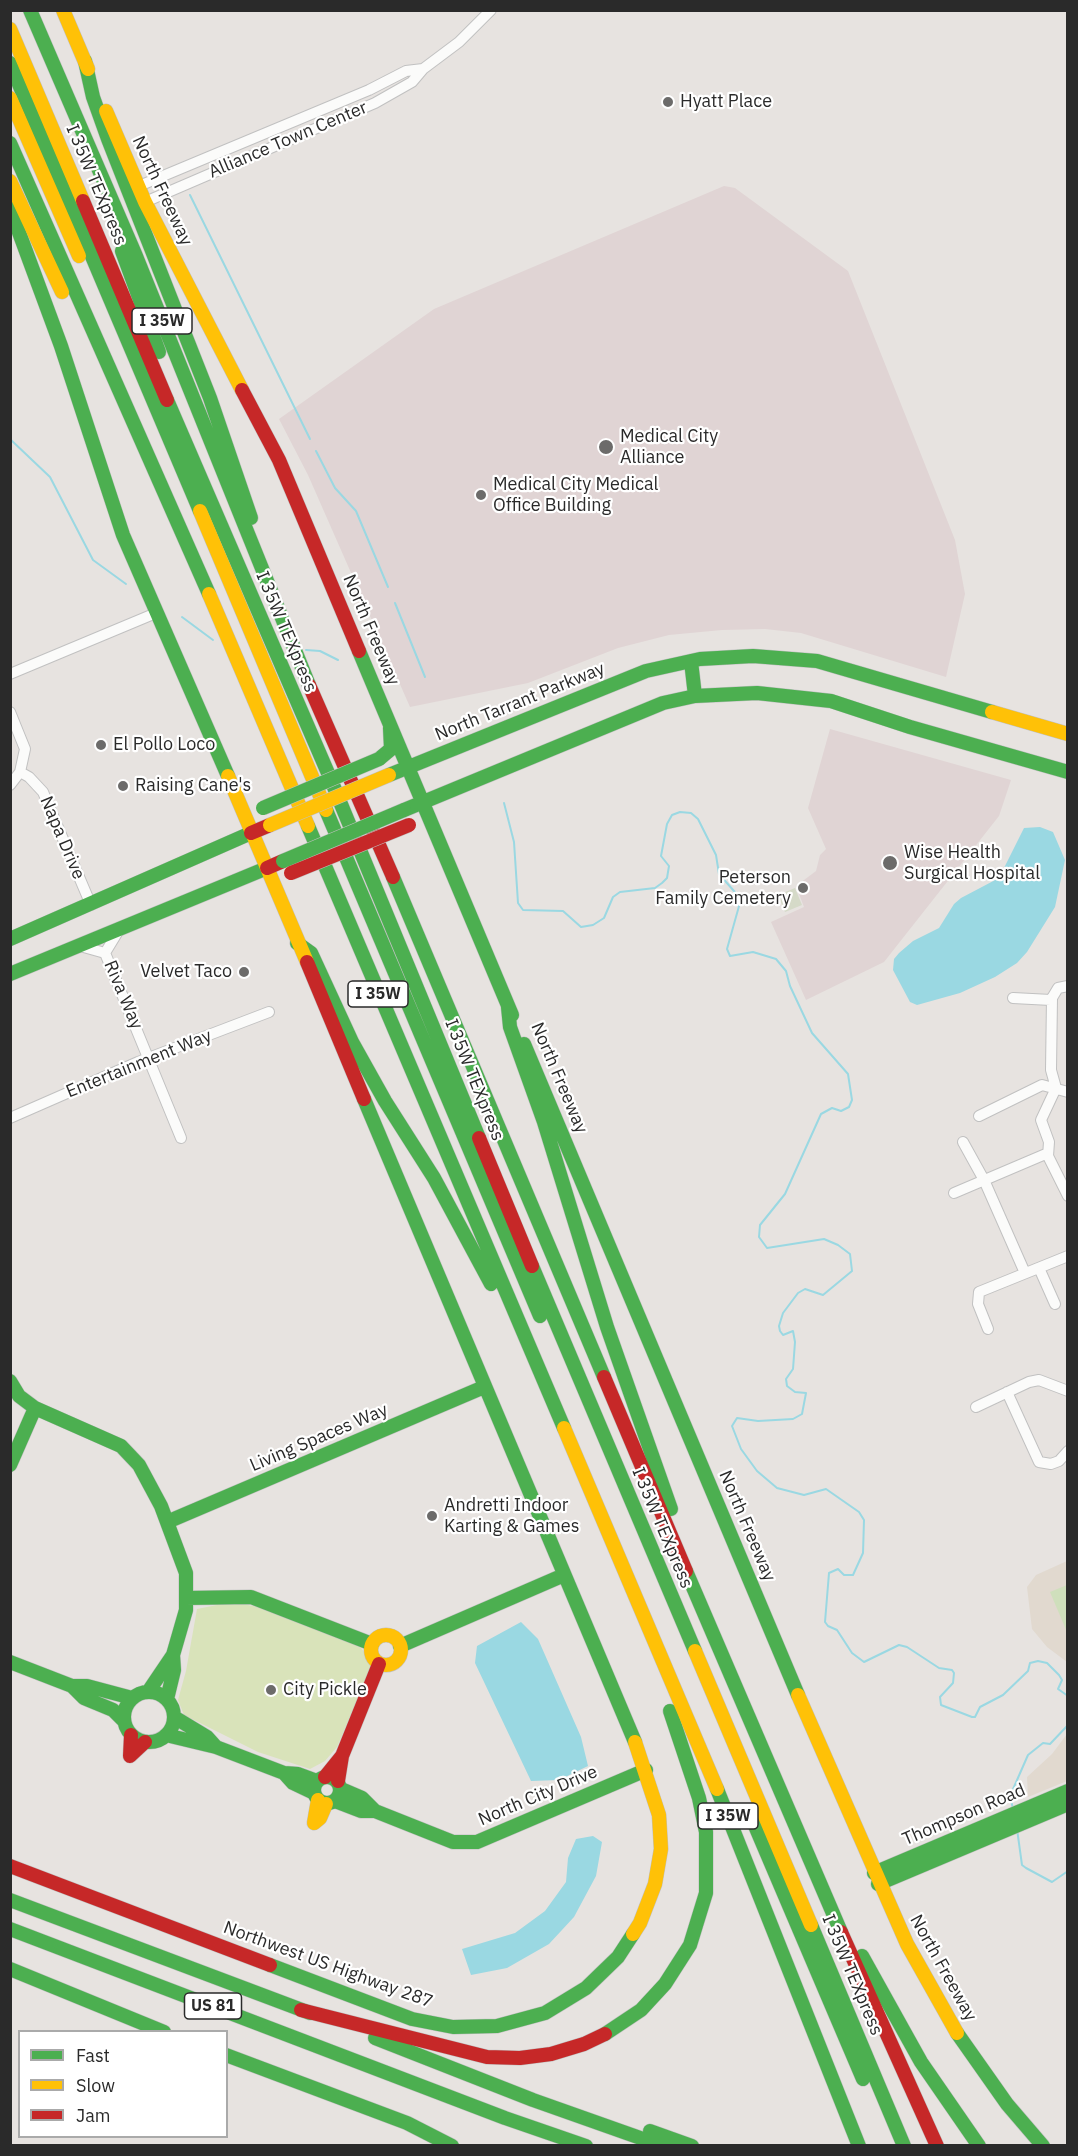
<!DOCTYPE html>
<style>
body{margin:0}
#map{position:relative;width:1078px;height:2156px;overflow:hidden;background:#e7e3e0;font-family:"IBM Plex Sans",sans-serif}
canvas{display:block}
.frame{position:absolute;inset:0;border:12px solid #2a2a2a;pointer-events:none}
.legend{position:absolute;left:18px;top:2030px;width:210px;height:108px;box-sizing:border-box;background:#fff;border:2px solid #aaa;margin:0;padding:8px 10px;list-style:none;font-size:18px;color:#2a2a2a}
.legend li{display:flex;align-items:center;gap:12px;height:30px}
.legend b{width:30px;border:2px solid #aaa}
</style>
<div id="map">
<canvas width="1078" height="2156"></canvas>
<div class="frame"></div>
<ul class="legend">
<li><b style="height:8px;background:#4caf50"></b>Fast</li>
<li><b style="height:8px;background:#ffc107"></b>Slow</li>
<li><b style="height:8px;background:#c62828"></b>Jam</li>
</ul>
</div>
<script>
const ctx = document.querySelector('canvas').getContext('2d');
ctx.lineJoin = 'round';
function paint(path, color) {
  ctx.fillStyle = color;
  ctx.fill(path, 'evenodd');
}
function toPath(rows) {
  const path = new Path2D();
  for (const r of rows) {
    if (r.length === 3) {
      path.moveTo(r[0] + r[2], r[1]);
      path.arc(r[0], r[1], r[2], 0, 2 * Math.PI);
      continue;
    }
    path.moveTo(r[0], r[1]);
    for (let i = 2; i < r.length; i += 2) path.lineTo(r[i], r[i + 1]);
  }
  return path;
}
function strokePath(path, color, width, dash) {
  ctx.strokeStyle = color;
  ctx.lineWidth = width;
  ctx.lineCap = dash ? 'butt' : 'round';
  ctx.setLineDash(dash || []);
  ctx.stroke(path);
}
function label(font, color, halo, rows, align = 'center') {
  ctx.font = font + ' "IBM Plex Sans",sans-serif';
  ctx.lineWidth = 4.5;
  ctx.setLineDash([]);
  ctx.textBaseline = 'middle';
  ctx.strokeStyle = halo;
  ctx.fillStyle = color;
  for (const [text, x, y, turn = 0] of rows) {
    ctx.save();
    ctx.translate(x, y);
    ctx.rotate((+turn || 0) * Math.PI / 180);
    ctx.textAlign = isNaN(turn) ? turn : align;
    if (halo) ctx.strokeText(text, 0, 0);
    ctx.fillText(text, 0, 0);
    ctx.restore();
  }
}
paint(toPath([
 [1067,1561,1067,1662,1047,1647,1032,1629,1027,1587,1036,1575],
 [1067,1734,1067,1781,1028,1797,1027,1777,1052,1754]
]), '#e1d9cf');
paint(toPath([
 [724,186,735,188,848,271,955,540,965,594,946,677,801,633,765,629,722,630,669,635,618,648,528,683,410,707,308,475,279,419,434,309],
 [830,729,1011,780,999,816,884,962,806,1000,771,922,804,907,796,886,816,871,820,855,826,849,808,808]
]), '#e0d4d4');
paint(toPath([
 [1067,1585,1067,1632,1050,1592]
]), '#cfdfbc');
paint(toPath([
 [795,888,802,905,785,912,778,895]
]), '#d5dac8');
paint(toPath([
 [232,1602,269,1609,344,1639,361,1648,370,1659,370,1670,337,1747,325,1761,310,1769,258,1752,184,1715,178,1700,186,1671,197,1609]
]), '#d9e3ba');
paint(toPath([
 [1040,827,1053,832,1065,860,1055,907,1027,952,1017,963,995,977,960,993,917,1005,910,1002,893,970,894,959,899,953,913,941,939,928,954,904,961,898,999,878,1024,828],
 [521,1622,538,1639,581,1737,588,1766,559,1780,531,1781,475,1663,477,1646],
 [593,1836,602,1842,596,1876,574,1917,549,1944,507,1968,471,1975,462,1949,515,1933,545,1911,566,1882,568,1858,576,1839]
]), '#9ad8e2');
strokePath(toPath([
 [190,195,310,439],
 [10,439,50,477,93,560,126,584],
 [316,451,335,488,356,511,388,587],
 [395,603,425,677],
 [182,617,213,640],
 [306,650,320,651,338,660],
 [504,803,514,842,518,903,523,910,563,911,581,927,593,925,604,918,613,897,620,892,655,888,662,883,667,878,669,866,661,856,667,824,672,815,680,812,691,813,698,819,716,855,719,874,741,899,727,949,730,956,753,952,776,959,786,971,790,986,812,1033,848,1074,852,1100,849,1107,841,1111,832,1108,821,1114,785,1194,760,1225,759,1237,767,1248,824,1239,838,1245,850,1254,852,1271,823,1295,805,1289,798,1293,783,1313,779,1326,780,1331,783,1335,793,1331,795,1342,793,1369,786,1379,787,1386,795,1392,806,1393,802,1414,793,1419,758,1421,737,1418,732,1426,741,1449,757,1471,777,1488,804,1495,826,1489,859,1512,864,1520,863,1553,853,1575,844,1575,838,1569,829,1573,825,1622,828,1626,837,1630,852,1653,864,1662,899,1645,907,1647,939,1668,952,1670,954,1673,953,1683,940,1697,941,1705,972,1717,975,1717,980,1707,1003,1695,1028,1671,1030,1663,1038,1661,1047,1663,1059,1675,1062,1680,1058,1689,1068,1696],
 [1013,1809,1010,1796,1028,1755,1043,1743,1050,1744,1068,1725],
 [1017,1829,1022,1865,1026,1868,1052,1882,1068,1871]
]), '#9ad8e2', 2);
const street = toPath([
 [139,186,369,90,406,71,423,69],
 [145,202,375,103,412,82,423,69,459,42,491,10],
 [10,674,156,613],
 [10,712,25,749,20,772,29,777,43,792,91,905],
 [10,785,20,772],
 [80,946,105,953,119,930],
 [105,953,181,1138],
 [1068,986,1058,988,1052,998,1051,1070,1056,1088,1041,1120,1049,1142,1048,1156,1068,1196],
 [1013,998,1051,1000],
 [979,1116,1042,1085,1068,1092],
 [10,1118,138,1062,269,1012],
 [963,1142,984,1180,1025,1273],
 [954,1193,1048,1153],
 [1039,1268,1055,1304],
 [988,1329,978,1304,979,1292,1068,1256],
 [1007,1392,1039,1462,1051,1464,1059,1461,1068,1451],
 [976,1407,1029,1382,1039,1380,1068,1391]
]);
const fast = toPath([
 [30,10,136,256,309,685],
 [85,61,93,97,108,139,210,398,251,518],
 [10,63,200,511],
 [10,143,209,594],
 [10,208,61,346,123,535,228,776],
 [122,251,159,352],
 [167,400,331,780,479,1138],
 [359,651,512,1015],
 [691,661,695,696],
 [379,759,391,749,390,728],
 [389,775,646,671,700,659,753,656,817,661,992,712],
 [326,810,540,1316],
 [404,810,663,703,695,696,757,693,831,701,910,727,1068,772],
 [308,826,564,1428],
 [393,877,604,1377],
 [10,939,251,833],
 [297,943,311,953,352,1042,385,1101,434,1178,491,1284],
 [10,974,267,868],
 [508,1007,510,1027,544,1122,607,1327,671,1509],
 [524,1044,798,1695],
 [364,1099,635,1742],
 [532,1266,695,1651],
 [10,1381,19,1396,35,1408,121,1446,139,1465,161,1506,186,1573,186,1610,173,1655,174,1670,167,1699],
 [10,1465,35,1408],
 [167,1522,484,1387],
 [686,1571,841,1932],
 [186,1598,251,1597,372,1644],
 [400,1646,564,1575],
 [10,1662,72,1686,87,1686,132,1698],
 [72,1686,84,1698,113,1710,124,1721],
 [149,1717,25],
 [148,1692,173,1655],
 [174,1717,207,1737,216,1747],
 [166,1735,216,1747,284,1773],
 [327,1790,13],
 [341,1789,362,1798,375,1811],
 [717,1789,859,2146],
 [314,1793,293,1783,284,1773,298,1774,317,1781],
 [335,1801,361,1811,375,1811,453,1842,477,1842,646,1770],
 [750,1814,863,2079],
 [874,1873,1068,1791],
 [878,1884,1068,1804],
 [10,1900,310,2013],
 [811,1925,904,2146],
 [10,1929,505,2118,586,2146],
 [862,1956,921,2062,979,2146],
 [270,1965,412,2019,453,2027,497,2026,545,2013,586,1988,618,1957,633,1934],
 [10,1969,164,2032],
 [957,2033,1007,2104,1043,2146],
 [605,2034,641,2010,665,1984,690,1945,706,1893,706,1832,699,1798,670,1711],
 [375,2038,533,2100,663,2146],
 [226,2055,407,2123,452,2146],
 [650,2131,692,2146]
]);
const slow = toPath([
 [63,10,88,69],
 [10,29,83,201],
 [10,98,79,256],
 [106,111,145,202,242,390],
 [10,181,62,292],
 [200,511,326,810],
 [209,594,308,826],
 [992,712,1068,734],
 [228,776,307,962],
 [564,1428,717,1789],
 [386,1650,15],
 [695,1651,811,1925],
 [798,1695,907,1944,957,2033],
 [318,1800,314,1823,320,1818,326,1804],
 [633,1934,640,1923,655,1884,661,1849,659,1815,635,1742]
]);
const jam = toPath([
 [83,201,167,400],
 [242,390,279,460,359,651],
 [309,685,393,877],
 [251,833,270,825],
 [267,868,283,861],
 [307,962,364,1099],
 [479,1138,532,1266],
 [604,1377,686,1571],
 [131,1735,130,1756,145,1742],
 [342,1756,379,1664],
 [325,1777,342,1756,338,1781],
 [10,1866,270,1965],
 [841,1932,937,2146],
 [301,2010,487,2057,520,2058,551,2054,584,2044,605,2034]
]);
strokePath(street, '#c1c1c1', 12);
strokePath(fast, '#c1c1c1', 15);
strokePath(slow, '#c1c1c1', 15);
strokePath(jam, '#c1c1c1', 15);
strokePath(street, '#fbfbfa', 10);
strokePath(fast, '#4caf50', 14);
strokePath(slow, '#ffc107', 14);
strokePath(jam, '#c62828', 14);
const fastBridge = toPath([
 [263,808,379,759],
 [283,861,404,810]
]);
const slowBridge = toPath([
 [270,825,389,775]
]);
const jamBridge = toPath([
 [291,873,409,825]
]);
strokePath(fastBridge, '#c1c1c1', 15, []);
strokePath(slowBridge, '#c1c1c1', 15, []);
strokePath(jamBridge, '#c1c1c1', 15, []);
strokePath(fastBridge, '#4caf50', 14);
strokePath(slowBridge, '#ffc107', 14);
strokePath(jamBridge, '#c62828', 14);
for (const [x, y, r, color] of [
 [668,102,6,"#6c6b6a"],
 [606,447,8,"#6c6b6a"],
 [481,495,6,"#6c6b6a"],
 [101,745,6,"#6c6b6a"],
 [123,786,6,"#6c6b6a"],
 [890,863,8,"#6c6b6a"],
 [803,888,6,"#6c6b6a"],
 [244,972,6,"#6c6b6a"],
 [432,1516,6,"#6c6b6a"],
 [271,1690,6,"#6c6b6a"]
]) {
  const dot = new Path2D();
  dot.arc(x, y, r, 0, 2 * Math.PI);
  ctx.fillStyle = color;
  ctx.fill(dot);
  strokePath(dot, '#fff', 2);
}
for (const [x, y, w] of [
 [162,321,60],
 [378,994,60],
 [728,1816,60],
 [213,2006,57]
]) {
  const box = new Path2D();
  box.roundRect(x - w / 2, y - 13, w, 26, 4.5);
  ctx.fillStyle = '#fff';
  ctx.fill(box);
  strokePath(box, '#2a2a2a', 1.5);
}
label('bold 16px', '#2a2a2a', null, [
 ["I 35W",162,321],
 ["I 35W",378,994],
 ["I 35W",728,1816],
 ["US 81",213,2006]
]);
label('18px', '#2a2a2a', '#fff', [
 ["Hyatt Place",680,102],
 ["Medical City",620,437],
 ["Alliance",620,458],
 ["Medical City Medical",493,485],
 ["Office Building",493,506],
 ["El Pollo Loco",113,745],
 ["Raising Cane's",135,786],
 ["Wise Health",904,853],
 ["Surgical Hospital",904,874],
 ["Peterson",791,878,"right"],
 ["Family Cemetery",791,899,"right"],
 ["Velvet Taco",232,972,"right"],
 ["Andretti Indoor",444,1506],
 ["Karting & Games",444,1527],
 ["City Pickle",283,1690]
], 'left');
label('18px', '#2a2a2a', '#fff', [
 ["Alliance Town Center",288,140,-23],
 ["I 35W TEXpress",96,185,67],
 ["North Freeway",162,191,65],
 ["North Freeway",371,630,67],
 ["I 35W TEXpress",286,632,67],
 ["North Tarrant Parkway",520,702,-22],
 ["Napa Drive",62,838,67],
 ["Riva Way",123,995,67],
 ["Entertainment Way",139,1064,-22],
 ["North Freeway",559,1078,67],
 ["I 35W TEXpress",474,1080,68],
 ["Living Spaces Way",319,1438,-23],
 ["North Freeway",747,1526,67],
 ["I 35W TEXpress",662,1528,67],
 ["North City Drive",538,1796,-23],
 ["Thompson Road",964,1815,-23],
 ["Northwest US Highway 287",328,1965,20],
 ["North Freeway",943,1968,61],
 ["I 35W TEXpress",852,1975,67]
]);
</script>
